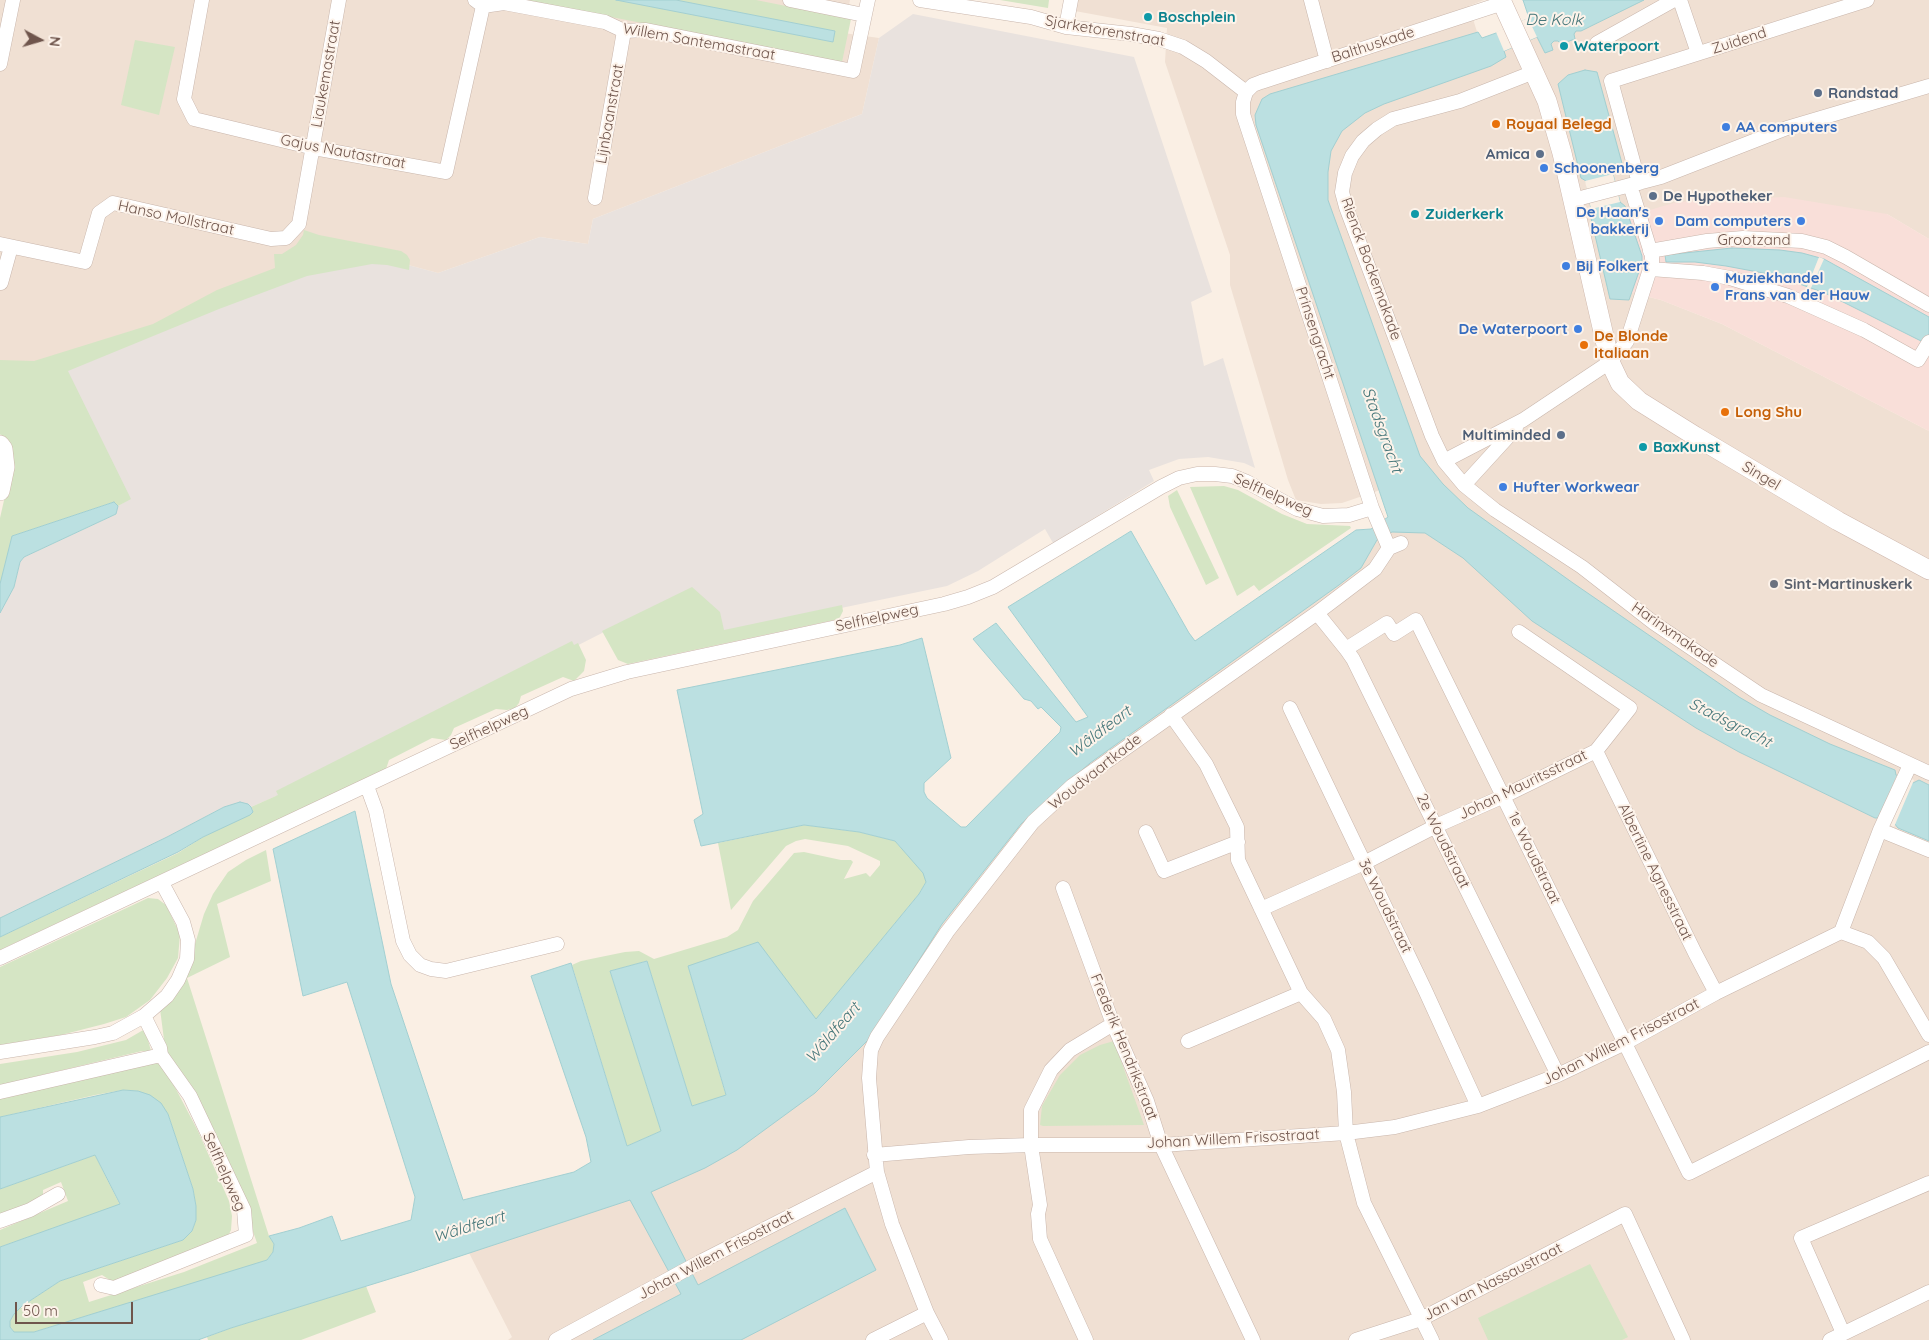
<!DOCTYPE html>
<meta charset="utf-8">
<style>
body{margin:0}
#map{position:relative;width:1929px;height:1340px;overflow:hidden;background:#faefe4;font-family:Quicksand,sans-serif}
canvas{display:block}
.north{position:absolute;left:15px;top:15px;width:50px;height:50px;-webkit-text-stroke:4px #fdf3ea;paint-order:stroke;rotate:96deg;font-size:14px;font-weight:700;line-height:20px;text-align:center;color:#6f554c}
.north::after{content:'';display:block;margin:auto;width:18px;height:22px;background:#6f554c;clip-path:polygon(50% 0,100% 100%,50% 72%,0 100%)}
.scale{position:absolute;left:15px;top:1302px;width:118px;height:22px;box-sizing:border-box;border:2px solid #6f554c;border-top:0;padding-left:6px;font-size:15px;line-height:18px;white-space:nowrap;color:#6f554c;-webkit-text-stroke:4px #fdf3ea;paint-order:stroke}
</style>
<div id="map">
<canvas width="1929" height="1340"></canvas>
<div class="north">N</div>
<div class="scale">50 m</div>
</div>
<script>
const ctx = document.querySelector('canvas').getContext('2d');
ctx.lineJoin = 'round';
function paint(path, color) {
  ctx.fillStyle = color;
  ctx.fill(path, 'evenodd');
}
function toPath(rows) {
  const path = new Path2D();
  for (const r of rows) {
    path.moveTo(r[0], r[1]);
    for (let i = 2; i < r.length; i += 2) path.lineTo(r[i], r[i + 1]);
  }
  return path;
}
function strokePath(path, color, width, dash) {
  ctx.strokeStyle = color;
  ctx.lineWidth = width;
  ctx.lineCap = dash ? 'butt' : 'round';
  ctx.setLineDash(dash || []);
  ctx.stroke(path);
}
function label(font, color, halo, rows, align = 'center') {
  ctx.font = font + ' Quicksand,sans-serif';
  ctx.lineWidth = 4;
  ctx.setLineDash([]);
  ctx.textBaseline = 'middle';
  ctx.strokeStyle = halo;
  ctx.fillStyle = color;
  for (const [text, x, y, turn = 0] of rows) {
    ctx.save();
    ctx.translate(x, y);
    ctx.rotate((+turn || 0) * Math.PI / 180);
    ctx.textAlign = isNaN(turn) ? turn : align;
    if (halo) ctx.strokeText(text, 0, 0);
    ctx.fillText(text, 0, 0);
    ctx.restore();
  }
}
paint(toPath([
 [0,0,850,0,844,33,879,38,862,114,593,219,588,244,540,237,438,273,393,261,64,367,0,366],
 [1077,0,1484,0,1469,6,1478,35,1289,97,1383,489,1342,503,1321,504,1296,500,1288,480,1230,285,1230,255,1165,62,1167,28,1075,11],
 [1631,0,1929,0,1929,239,1887,214,1626,291,1661,300,1722,324,1929,431,1929,794,1751,712,1430,482,1322,239,1324,158,1344,121,1499,50],
 [1392,529,1428,529,1929,833,1929,1340,508,1340,512,1337,466,1247,649,1183,1015,816,1375,539]
]), '#f0e0d3');
paint(toPath([
 [1784,197,1887,214,1929,239,1929,431,1722,324,1661,300,1625,291,1623,218,1677,202]
]), '#f9dfd9');
paint(toPath([
 [913,14,1134,57,1212,292,1191,302,1204,366,1223,358,1255,468,1244,463,1208,457,1179,459,1149,470,1154,481,1053,543,1045,529,978,571,947,586,629,652,606,631,278,798,276,796,251,807,248,804,224,807,167,837,0,918,0,613,14,587,20,562,24,557,116,514,118,506,129,499,64,367,293,273,393,261,438,273,540,237,588,244,593,219,862,114,879,38]
]), '#e9e2de');
paint(toPath([
 [524,0,616,0,833,42,835,31,676,0,756,0,851,19,842,62],
 [1000,0,1049,0,1048,8],
 [135,40,175,47,159,115,121,105],
 [304,230,319,235,401,251,407,255,410,260,409,270,387,265,372,264,307,276,219,309,68,371,131,499,118,506,114,502,12,536,0,584,0,518,10,474,6,443,0,434,0,360,34,361,153,324,217,290,275,268,274,254,282,254,296,245,303,235],
 [1224,486,1238,490,1282,514,1307,524,1350,526,1351,528,1259,591,1254,585,1237,596,1190,487],
 [1177,490,1219,578,1206,585,1170,507,1168,496],
 [692,587,720,612,724,630,842,605,843,611,839,619,628,664,618,660,602,631],
 [572,641,574,645,578,643,586,660,584,671,574,681,563,677,521,696,519,703,515,708,507,710,496,709,454,728,451,735,446,740,432,738,389,760,386,769,0,950,0,937,178,853,203,837,253,811,251,807,278,795,276,791],
 [804,825,859,832,895,841,924,873,926,882,919,894,816,1020,796,993,688,966,726,1096,692,1106,647,961,610,971,661,1131,627,1146,572,965,581,961,625,952,639,951,654,959,727,937,738,930,753,901,794,853,804,852,841,860,851,860,853,862,844,879,866,873,870,877,880,865,880,861,848,846,805,839,796,841,786,846,731,910,718,843],
 [266,850,271,881,217,904,230,957,187,978,269,1236,274,1244,273,1252,267,1260,249,1267,34,1332,14,1332,10,1327,10,1321,14,1314,22,1306,60,1281,183,1240,192,1231,196,1220,196,1206,193,1189,168,1114,138,1091,123,1090,95,1095,0,1117,0,1096,153,1062,159,1064,168,1074,198,1131,229,1201,232,1216,231,1230,227,1238,113,1282,102,1275,83,1282,89,1302,184,1272,257,1243,248,1217,166,1055,160,1009,192,954,204,914,213,894,228,872,246,860],
 [148,898,158,899,166,905,180,934,178,958,167,978,150,1000,126,1017,104,1024,61,1035,0,1045,0,967],
 [145,1029,151,1051,142,1051,0,1085,0,1064,77,1052,126,1040],
 [1114,1041,1144,1125,1043,1126,1040,1125,1042,1106,1060,1075,1080,1055,1100,1045],
 [95,1155,120,1205,0,1247,0,1230,68,1201,61,1182,43,1190,43,1196,0,1217,0,1189],
 [1590,1264,1628,1337,1622,1340,1488,1340,1478,1318],
 [366,1286,376,1312,301,1340,208,1340,207,1337,231,1328]
]), '#d5e5c4');
const water = toPath([
 [616,0,676,0,835,31,833,42,616,0],
 [1523,0,1644,0,1581,31,1576,31,1574,34,1575,39,1561,44,1558,41,1554,41,1551,44,1553,50,1545,53,1537,37,1504,51,1506,57,1491,66,1384,104,1365,113,1342,131,1331,151,1328,172,1328,200,1420,456,1443,484,1468,508,1573,583,1739,697,1770,715,1830,744,1895,770,1896,775,1913,783,1919,780,1929,785,1929,841,1898,828,1894,823,1880,818,1875,818,1739,752,1696,728,1532,621,1463,558,1425,533,1392,532,1377,540,1361,568,1339,585,1090,763,1021,824,942,924,869,1039,815,1093,737,1150,705,1168,651,1192,698,1285,845,1208,876,1270,741,1340,593,1340,681,1294,630,1200,412,1272,231,1328,198,1340,0,1340,0,1247,120,1204,95,1155,0,1189,0,1117,123,1090,138,1091,150,1095,161,1103,168,1114,193,1189,196,1206,196,1220,192,1231,183,1240,60,1281,22,1306,14,1314,10,1321,10,1327,14,1332,34,1332,267,1260,273,1252,274,1244,269,1236,299,1228,332,1216,341,1241,411,1220,415,1197,347,982,303,996,273,849,355,811,391,984,463,1200,574,1172,591,1162,586,1137,531,976,571,963,627,1146,661,1131,610,971,647,961,692,1106,726,1095,688,966,758,942,816,1019,919,894,926,882,923,873,895,841,859,832,804,825,701,846,694,820,703,814,677,690,900,645,922,638,951,758,924,783,924,792,927,798,961,827,966,827,1060,732,1061,727,1041,707,1038,709,1031,701,1024,699,973,639,996,623,1076,722,1088,717,1008,607,1131,531,1189,633,1195,641,1356,530,1371,529,1388,517,1256,125,1255,115,1262,99,1270,94,1478,32,1482,38,1496,33,1529,18,1523,0],
 [1585,70,1597,72,1623,167,1622,171,1613,174,1620,202,1625,206,1642,256,1642,263,1629,300,1610,299,1590,214,1591,209,1586,181,1581,178,1558,84,1568,75,1585,70],
 [1732,248,1780,250,1802,253,1824,259,1929,317,1929,345,1825,293,1774,275,1726,266,1695,262,1666,262,1665,255,1732,248],
 [114,502,118,506,116,514,24,557,20,562,14,587,0,613,0,584,12,536,114,502],
 [240,802,248,804,251,807,253,812,250,815,203,837,178,852,0,937,0,918,167,837,224,807,240,802]
]);
paint(water, '#bbe0e1');
strokePath(water, '#a2cfd1', 1);
paint(toPath([
 [1528,18,1537,37,1504,51,1496,32],
 [1613,174,1620,202,1591,209,1585,181],
 [1819,257,1824,259,1811,288,1807,287],
 [1898,773,1914,780,1894,827,1878,820]
]), '#faefe4');
const street = toPath([
 [202,0,184,99,194,119,314,148,446,172,483,6],
 [475,0,483,6,504,3,605,22,624,31,646,30,853,71,868,0],
 [790,0,864,15],
 [920,0,1031,17,1066,27,1131,34,1159,39,1183,47,1206,61,1246,92],
 [1311,0,1327,61],
 [1680,0,1698,53],
 [1066,27,1071,0],
 [1597,43,1674,0],
 [0,64,13,0],
 [1534,72,1460,101,1393,119,1377,129,1363,141,1352,156,1345,173,1342,192,1346,207,1432,436,1444,461,1464,485,1495,510,1582,567,1654,623,1761,695,1929,773],
 [1639,183,1611,81,1867,0],
 [595,198,624,31],
 [1573,200,1661,177,1787,128,1929,86],
 [0,244,85,262,99,213,113,203,271,239,286,238,299,224,339,0],
 [1650,251,1707,241,1743,238,1802,241,1826,247,1846,257,1929,305],
 [1651,269,1703,273,1730,278,1788,296,1864,330,1918,360,1929,342],
 [1,283,11,247],
 [1444,461,1523,420,1610,362,1627,341,1652,263,1652,256,1630,185],
 [1464,485,1516,428],
 [1389,548,1401,543],
 [1317,613,1346,649,1353,659,1558,1075],
 [1346,649,1387,623,1394,634,1416,620,1689,1173,1929,1052],
 [1290,708,1425,990,1478,1106],
 [1171,715,1206,764,1237,827,1238,860,1301,993,1324,1019,1338,1050,1344,1092,1346,1133,1364,1203,1432,1340],
 [1596,751,1695,953,1716,993],
 [367,786,376,811,403,941,410,955,420,965,431,969,446,971,557,944],
 [1880,830,1929,850],
 [1146,832,1164,871,1238,842],
 [1063,888,1113,1024,1147,1101,1161,1145,1253,1340],
 [1261,909,1364,863,1436,826,1504,796,1596,751,1630,708,1519,632],
 [1841,932,1868,942,1884,958,1929,1035],
 [0,958,571,689,627,672,944,604,968,597,993,587,1161,487,1179,478,1197,474,1215,474,1232,476,1247,482,1297,509,1323,516,1349,515,1372,508],
 [1188,1041,1301,993],
 [0,1052,95,1037,113,1033,144,1016,167,996,178,980,187,959,188,940,183,922,162,883],
 [0,1092,161,1055],
 [874,1155,969,1147,1031,1145,1161,1145,1346,1133,1395,1127,1478,1106,1558,1075,1625,1043,1716,993,1841,932,1880,830,1910,765],
 [0,1221,30,1210,58,1194],
 [101,1285,114,1288,246,1235,244,1210,190,1096,161,1055,160,1048,144,1016],
 [1843,1333,1801,1238,1929,1183],
 [556,1340,700,1262,877,1172],
 [873,1340,927,1313],
 [941,1340,927,1313,892,1224,877,1172,869,1078,871,1050,877,1037,947,932,1033,822,1072,786,1317,613,1375,569,1389,548,1372,508,1243,114,1243,102,1246,92,1253,85,1261,82,1503,3],
 [1086,1340,1040,1239,1038,1214,1040,1205,1031,1145,1031,1110,1051,1070,1070,1050,1113,1024],
 [1356,1340,1421,1319,1625,1214,1683,1340],
 [1830,1340,1929,1292]
]);
const secondary = toPath([
 [1501,0,1547,101,1562,153,1610,362,1620,383,1639,401,1695,436,1838,521,1929,570],
 [0,445,3,449,5,467,0,491]
]);
strokePath(street, '#c9b6ac', 15);
strokePath(secondary, '#ceb7ac', 20);
strokePath(street, '#fff', 14);
strokePath(secondary, '#fff', 19);
for (const [x, y, r, color] of [
 [1148,17,5,"#0f9aa8"],
 [1564,46,5,"#0f9aa8"],
 [1818,93,5,"#5c6f8a"],
 [1496,124,5,"#e8710a"],
 [1726,127,5,"#3f7fe0"],
 [1540,154,5,"#5c6f8a"],
 [1544,168,5,"#3f7fe0"],
 [1653,196,5,"#5c6f8a"],
 [1415,214,5,"#0f9aa8"],
 [1659,221,5,"#3f7fe0"],
 [1801,221,5,"#3f7fe0"],
 [1566,266,5,"#3f7fe0"],
 [1715,287,5,"#3f7fe0"],
 [1578,329,5,"#3f7fe0"],
 [1584,345,5,"#e8710a"],
 [1725,412,5,"#e8710a"],
 [1561,435,5,"#5c6f8a"],
 [1643,447,5,"#0f9aa8"],
 [1503,487,5,"#3f7fe0"],
 [1774,584,5,"#6b7280"]
]) {
  const dot = new Path2D();
  dot.arc(x, y, r, 0, 2 * Math.PI);
  ctx.fillStyle = color;
  ctx.fill(dot);
  strokePath(dot, '#fdf3ea', 2);
}
label('bold 15px', '#0d838f', '#fdf3ea', [
 ["Boschplein",1158,17],
 ["Waterpoort",1574,46],
 ["Zuiderkerk",1425,214],
 ["BaxKunst",1653,447]
], 'left');
label('15px', '#6f554c', '#fdf3ea', [
 ["Sjarketorenstraat",1105,31,10],
 ["Zuidend",1739,41,-18],
 ["Willem Santemastraat",699,42,10],
 ["Balthuskade",1373,45,-18],
 ["Liaukemastraat",326,74,-80],
 ["Lijnbaanstraat",610,114,-80],
 ["Gajus Nautastraat",343,152,11],
 ["Hanso Mollstraat",176,218,12],
 ["Grootzand",1754,240],
 ["Rienck Bockemakade",1371,269,70],
 ["Prinsengracht",1315,333,72],
 ["Singel",1761,476,31],
 ["Selfhelpweg",1273,495,24],
 ["Selfhelpweg",877,618,-12],
 ["Harinxmakade",1675,635,35],
 ["Selfhelpweg",489,728,-25],
 ["Woudvaartkade",1095,772,-38],
 ["Johan Mauritsstraat",1523,785,-26],
 ["2e Woudstraat",1443,841,64],
 ["1e Woudstraat",1534,858,64],
 ["Albertine Agnesstraat",1655,872,64],
 ["3e Woudstraat",1385,906,64],
 ["Johan Willem Frisostraat",1621,1042,-27],
 ["Frederik Hendrikstraat",1124,1047,68],
 ["Johan Willem Frisostraat",1233,1139,-3],
 ["Selfhelpweg",224,1172,66],
 ["Johan Willem Frisostraat",716,1255,-28],
 ["Jan van Nassaustraat",1493,1282,-27]
]);
label('bold 15px', '#4e5e75', '#fdf3ea', [
 ["Randstad",1828,93],
 ["Amica",1530,154,"right"],
 ["De Hypotheker",1663,196],
 ["Multiminded",1551,435,"right"]
], 'left');
label('bold 15px', '#c56008', '#fdf3ea', [
 ["Royaal Belegd",1506,124],
 ["De Blonde",1594,336],
 ["Italiaan",1594,353],
 ["Long Shu",1735,412]
], 'left');
label('bold 15px', '#366cbe', '#fdf3ea', [
 ["AA computers",1736,127],
 ["Schoonenberg",1554,168],
 ["De Haan's",1649,212,"right"],
 ["bakkerij",1649,229,"right"],
 ["Dam computers",1791,221,"right"],
 ["Bij Folkert",1576,266],
 ["Muziekhandel",1725,278],
 ["Frans van der Hauw",1725,295],
 ["De Waterpoort",1568,329,"right"],
 ["Hufter Workwear",1513,487]
], 'left');
label('bold 15px', '#5b616d', '#fdf3ea', [
 ["Sint-Martinuskerk",1784,584]
], 'left');
label('italic 16px', '#46777a', '#fdf3ea', [
 ["De Kolk",1554,20],
 ["Stadsgracht",1382,430,70],
 ["Stadsgracht",1730,723,27],
 ["Wâldfeart",1100,732,-37],
 ["Wâldfeart",833,1033,-49],
 ["Wâldfeart",469,1227,-17]
]);
</script>
